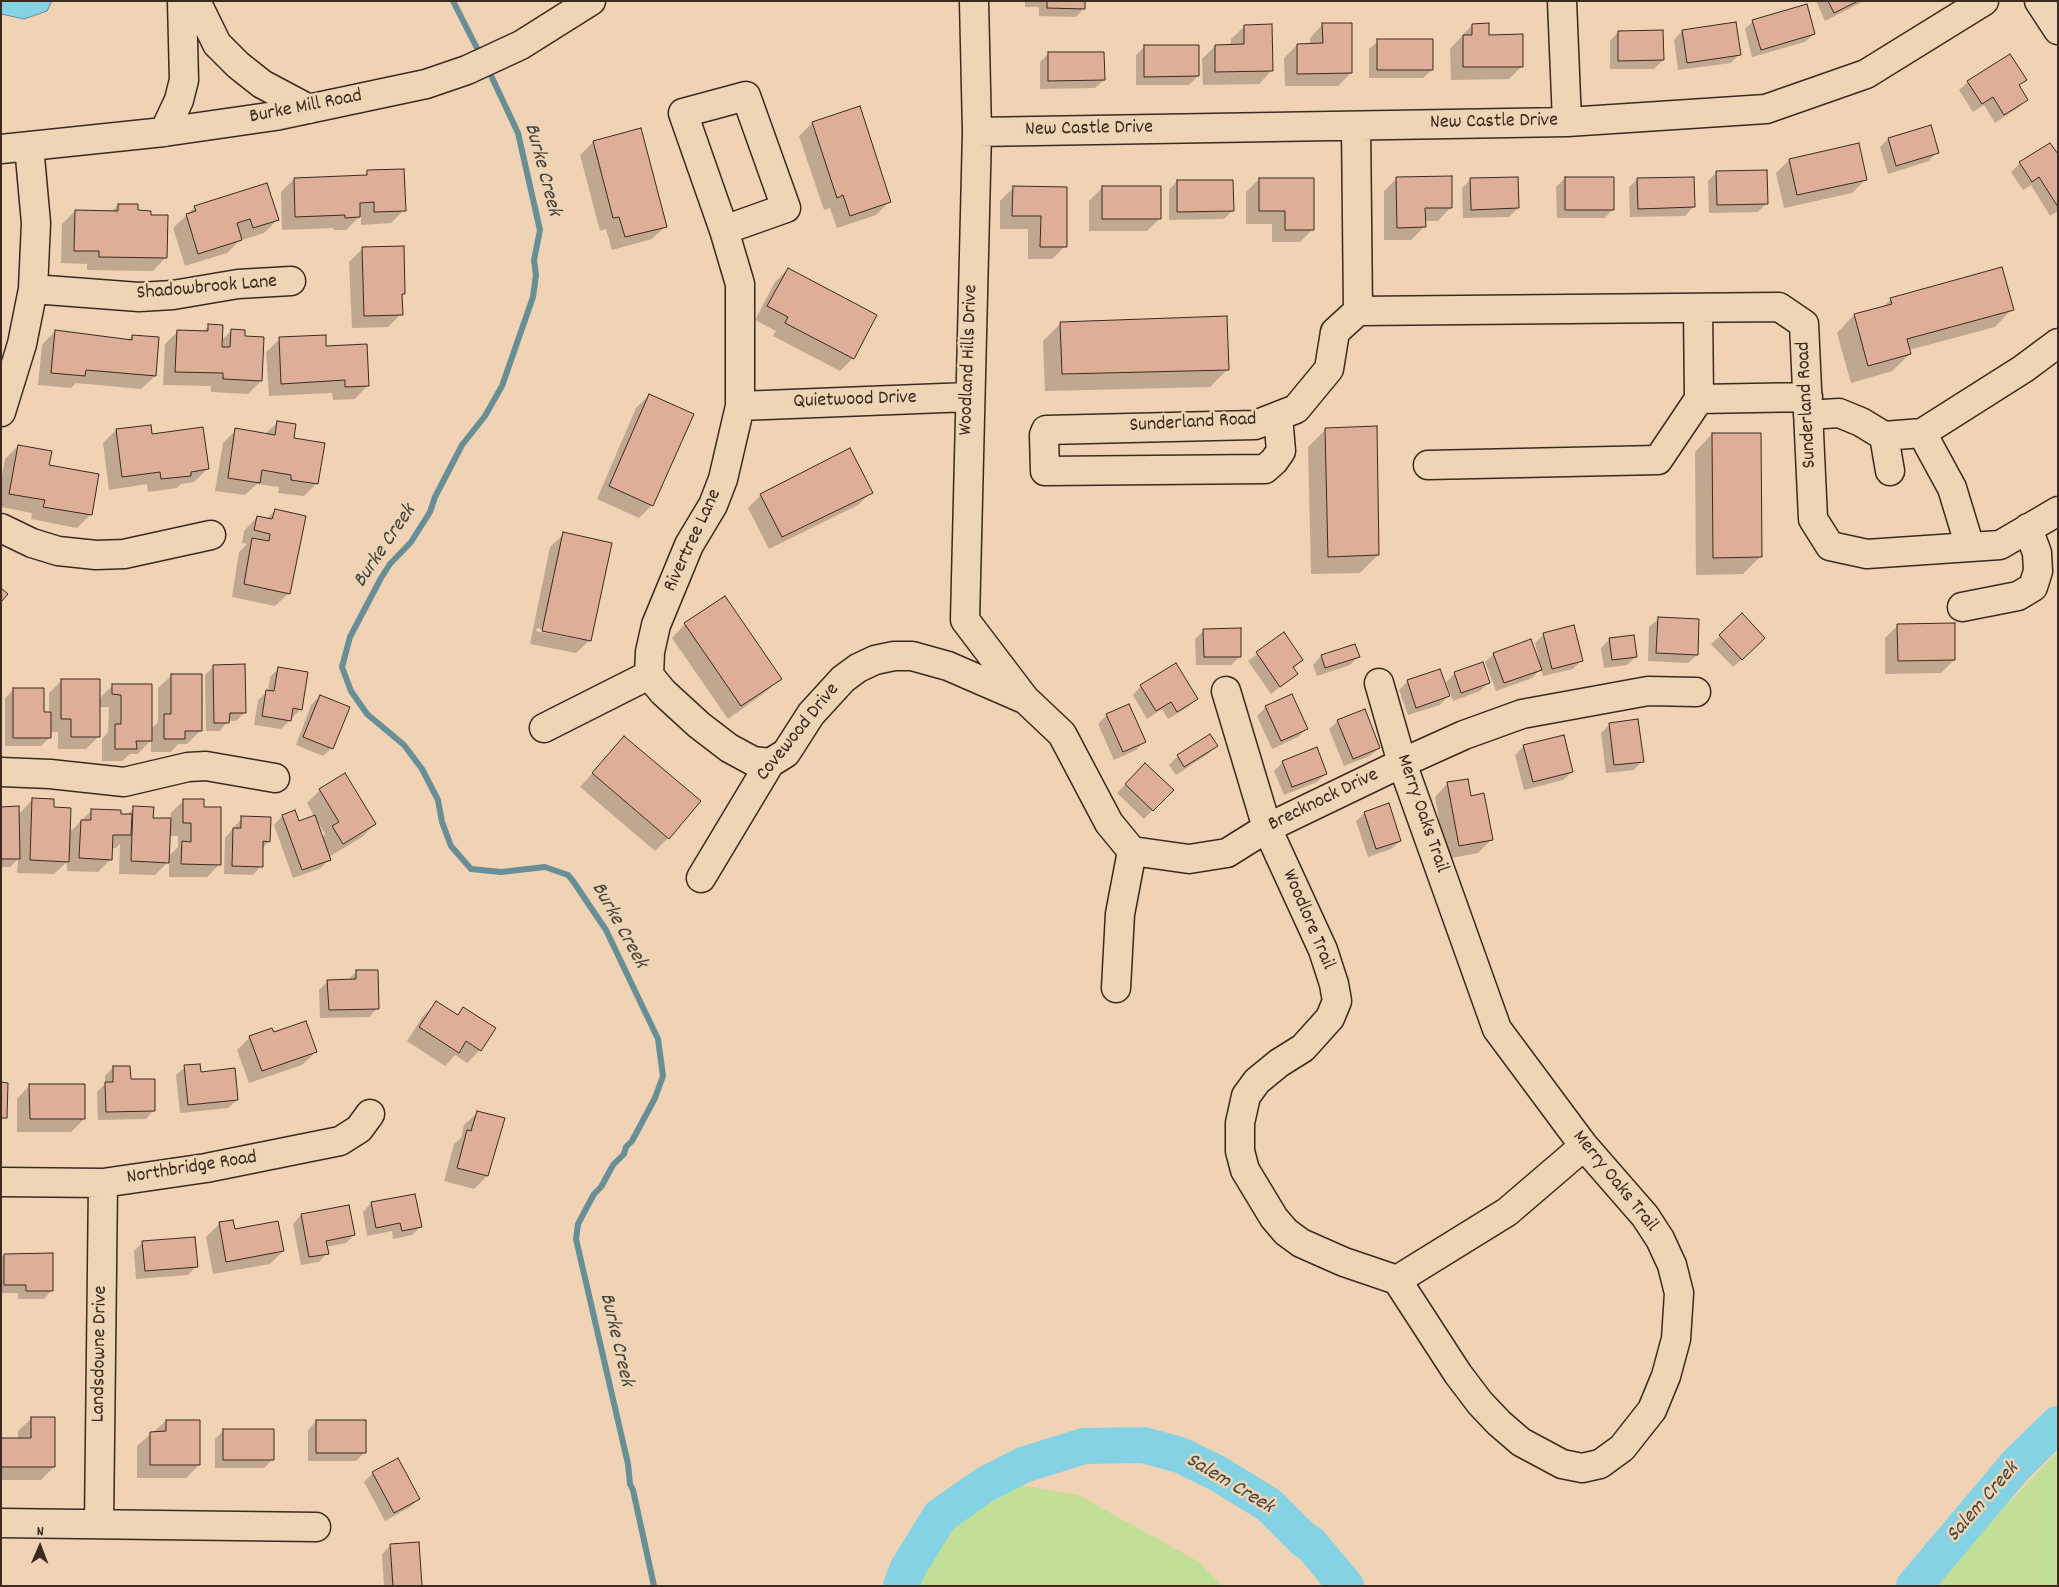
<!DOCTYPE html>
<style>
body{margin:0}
#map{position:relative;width:2059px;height:1587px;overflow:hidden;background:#f0d2b4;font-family:Dekko,sans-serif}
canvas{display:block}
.frame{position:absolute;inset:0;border:2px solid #3b2a1e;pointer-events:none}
.north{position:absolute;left:15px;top:1522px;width:50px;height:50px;-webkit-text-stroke:4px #edd5b5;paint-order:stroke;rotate:1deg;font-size:14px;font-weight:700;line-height:20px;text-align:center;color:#3b2a1e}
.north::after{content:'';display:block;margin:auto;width:18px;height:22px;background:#3b2a1e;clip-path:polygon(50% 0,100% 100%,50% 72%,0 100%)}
</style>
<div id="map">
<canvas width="2059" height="1587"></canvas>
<div class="frame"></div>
<div class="north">N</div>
</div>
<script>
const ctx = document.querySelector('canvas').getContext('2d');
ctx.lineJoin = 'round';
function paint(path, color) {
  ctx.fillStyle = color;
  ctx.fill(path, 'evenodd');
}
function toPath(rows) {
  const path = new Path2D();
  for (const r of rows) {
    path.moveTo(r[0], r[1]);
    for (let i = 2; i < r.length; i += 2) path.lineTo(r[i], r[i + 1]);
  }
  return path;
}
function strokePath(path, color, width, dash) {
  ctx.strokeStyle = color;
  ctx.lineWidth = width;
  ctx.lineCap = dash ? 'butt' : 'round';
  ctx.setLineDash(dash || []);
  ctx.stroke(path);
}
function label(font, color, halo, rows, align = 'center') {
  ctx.font = font + ' Dekko,sans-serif';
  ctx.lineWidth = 5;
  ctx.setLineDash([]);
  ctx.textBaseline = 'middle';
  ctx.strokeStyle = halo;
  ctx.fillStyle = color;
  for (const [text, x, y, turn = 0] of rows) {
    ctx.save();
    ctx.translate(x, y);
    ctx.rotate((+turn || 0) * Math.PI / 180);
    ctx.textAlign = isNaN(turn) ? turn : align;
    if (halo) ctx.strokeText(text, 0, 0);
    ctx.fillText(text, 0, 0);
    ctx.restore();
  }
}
paint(toPath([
 [2058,1451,2058,1586,1934,1586,1948,1567],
 [1020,1485,1078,1495,1199,1562,1222,1586,916,1586,919,1570,958,1516]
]), '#c2df97');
const water = toPath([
 [1,1,52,1,47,11,24,19,1,14,1,1]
]);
paint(water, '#85d2e5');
strokePath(water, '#678f95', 1);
paint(toPath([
 [1025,1,1084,1,1084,8,1076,17,1039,16,1039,7,1025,7],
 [1816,1,1864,1,1825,21],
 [1753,21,1814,34,1805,42,1752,57,1745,29],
 [1323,24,1351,73,1338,86,1285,86,1284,58,1297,45,1310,45,1310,38],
 [1472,25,1522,66,1509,79,1451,80,1450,49],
 [1245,26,1272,70,1259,84,1203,85,1202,59,1215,46,1231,46,1231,39],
 [1682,31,1739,54,1731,63,1678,70,1674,40],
 [1618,32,1663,60,1654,69,1610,69,1610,41],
 [1378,41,1432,70,1423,78,1369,78,1369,49],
 [1145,46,1198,76,1189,85,1136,85,1136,55],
 [1048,54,1104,80,1095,88,1040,89,1040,62],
 [2025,80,2018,86,2027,100,2018,108,1995,123,1984,105,1973,112,1959,90,1968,82],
 [812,123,889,202,876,215,837,228,830,208,824,210,799,136],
 [640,130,666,226,652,239,612,250,606,229,600,231,580,155,593,142],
 [1888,139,1937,152,1929,161,1888,174,1880,147],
 [2050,144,2058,157,2058,211,2050,216,2031,185,2023,190,2011,172,2020,163],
 [1789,160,1865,180,1852,193,1784,208,1776,173],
 [368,172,404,210,391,223,361,225,361,215,346,230,333,230,333,228,282,230,281,192,294,179,363,177],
 [1716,173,1766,204,1758,212,1709,213,1708,181],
 [1397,178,1451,207,1438,221,1424,221,1424,227,1411,240,1384,240,1384,191],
 [1565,178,1613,209,1605,218,1557,218,1556,187],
 [1259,179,1313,229,1300,242,1272,242,1272,224,1246,224,1246,192],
 [1471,179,1518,208,1509,217,1463,218,1462,188],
 [1638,179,1693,207,1685,216,1630,217,1629,187],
 [1177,181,1232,211,1224,219,1169,220,1169,190],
 [1013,188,1066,188,1065,246,1052,259,1028,259,1028,229,1000,229,1000,201],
 [1102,188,1160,218,1147,231,1089,231,1089,201],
 [118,205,137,211,166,257,153,271,87,270,87,264,61,263,62,224,75,211,111,212],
 [195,207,277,220,264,233,239,241,227,253,185,266,173,228],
 [362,249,404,293,401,296,401,314,388,327,352,328,349,262],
 [788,269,853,358,840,371,773,336,776,331,755,320,775,282],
 [1891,299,2012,309,1995,327,1909,350,1910,354,1892,371,1851,383,1837,333,1854,315,1882,308],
 [1061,323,1228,369,1210,387,1045,391,1043,341],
 [209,326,221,341,231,331,243,338,261,381,248,394,211,392,211,386,163,385,165,344,178,331,202,332],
 [55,331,128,340,133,336,155,376,141,389,76,383,71,388,38,385,42,345],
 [280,339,325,347,368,385,355,399,333,400,332,393,269,396,266,352],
 [649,395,652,505,639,518,597,499,636,408],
 [277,423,292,439,317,483,304,496,278,493,279,487,257,484,245,495,215,491,223,443,236,430,265,434],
 [1326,429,1378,555,1360,573,1311,574,1308,447],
 [116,430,151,436,207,469,194,482,181,484,177,488,148,492,147,484,109,490,103,443],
 [1712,434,1761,556,1743,574,1696,575,1695,452],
 [18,446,47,466,90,515,77,528,31,519,32,513,1,507,1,481,5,459],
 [871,492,858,505,769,549,748,508,761,495],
 [275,511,289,593,275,606,232,597,239,552,247,544,242,543,244,531,257,517,266,519],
 [564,534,590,640,576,653,530,644,550,547],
 [537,628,582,638,582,640,536,631],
 [725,597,780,678,767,691,728,719,672,638,685,624],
 [1658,619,1697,655,1688,663,1648,661,1649,627],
 [1898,625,1954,660,1941,673,1885,674,1885,638],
 [1204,630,1240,656,1231,665,1196,665,1195,639],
 [1284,634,1302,660,1293,669,1296,674,1271,694,1248,661],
 [1544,634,1581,661,1573,669,1543,676,1541,669,1532,678,1496,691,1485,662,1494,654,1539,659,1535,643],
 [1720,636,1755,647,1733,667,1711,644],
 [1610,639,1636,657,1627,665,1604,668,1601,648],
 [1354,645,1358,657,1350,665,1317,676,1313,665,1321,656],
 [214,666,244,713,236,721,228,721,220,731,206,731,205,675],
 [279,668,301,709,281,729,254,725,258,700,268,691,270,677],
 [1455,673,1489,682,1480,691,1453,701,1446,682],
 [172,675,200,731,187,744,178,744,171,752,151,752,151,740,138,754,130,754,122,761,102,761,102,739,108,732,109,707,99,707,99,736,86,749,58,749,58,732,50,732,50,737,41,746,5,746,5,698,13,690,42,713,49,714,49,693,62,680,99,699,113,685,151,729,158,722,158,688],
 [1408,681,1448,696,1440,705,1408,715,1399,690],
 [1141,686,1196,699,1188,707,1168,719,1162,709,1147,719,1133,695],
 [320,696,332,748,323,756,296,745,311,705],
 [1266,707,1306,729,1298,737,1272,749,1257,716],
 [1107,715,1144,742,1136,750,1114,760,1098,724],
 [1338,721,1379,748,1370,756,1344,766,1329,729],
 [1610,724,1642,761,1634,770,1606,773,1601,733],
 [624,738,668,838,655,851,580,787],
 [1216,746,1208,754,1176,775,1169,765,1178,756],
 [1524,746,1572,772,1563,780,1524,790,1515,755],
 [1283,762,1326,773,1317,782,1284,795,1274,771],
 [1145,764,1172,790,1144,819,1117,793],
 [345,775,375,824,362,837,329,857,329,859,321,868,293,878,274,825,282,816,295,812,298,822,314,816,307,803,320,790],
 [316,819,325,834,322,838],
 [1448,783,1470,797,1491,840,1478,853,1446,859,1435,797],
 [33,799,52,808,69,833,92,810,126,816,134,808,152,819,170,820,171,813,184,800,203,809,220,864,207,877,169,877,169,861,155,875,119,874,120,844,116,848,111,848,111,859,98,872,67,871,67,862,54,874,17,873,18,859,10,867,1,867,1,808,18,815],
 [169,836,178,836,178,847,168,857],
 [1365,813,1400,841,1391,849,1368,857,1356,821],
 [242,818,269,841,262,849,261,866,253,875,224,874,225,838],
 [357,971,378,1008,369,1017,320,1018,319,990,328,981,347,981],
 [436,1003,456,1016,463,1009,480,1050,467,1063,455,1055,445,1066,407,1041,423,1016],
 [273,1033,316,1052,302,1065,249,1083,237,1050,250,1037],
 [113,1067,130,1081,154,1110,146,1119,98,1120,97,1092,105,1084,105,1076],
 [185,1067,200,1073,237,1100,228,1108,180,1113,176,1075],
 [30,1085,84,1119,71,1132,17,1132,17,1099],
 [478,1112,487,1176,474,1189,444,1181,454,1144,461,1138,464,1125],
 [371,1203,420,1227,412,1235,393,1239,392,1231,367,1236,363,1212],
 [301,1215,354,1235,346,1243,326,1247,327,1253,319,1262,301,1265,293,1224],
 [232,1221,234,1230,283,1251,270,1264,213,1274,206,1237,219,1224],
 [143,1242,196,1267,188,1275,136,1279,134,1251],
 [4,1255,52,1290,44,1299,18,1299,18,1293,1,1293,1,1258],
 [32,1418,54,1467,41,1480,1,1480,1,1440,18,1440,18,1431],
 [166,1421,199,1465,186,1478,137,1478,137,1446],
 [316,1421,365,1452,356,1461,308,1461,308,1430],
 [224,1430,273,1459,264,1468,215,1468,215,1439],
 [397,1460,419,1499,410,1507,385,1521,364,1482,373,1473],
 [391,1545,421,1586,384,1586,382,1554]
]), '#0003');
strokePath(toPath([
 [453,1,481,56],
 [487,67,518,133,540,230,534,260,536,275,533,297,502,386,485,416,462,445,435,497,430,512,411,542,390,564,381,578,350,637,342,667,351,691,367,714,404,745,422,769,438,800,442,822,451,846,471,869,501,872,545,867,568,875,573,881,606,930,658,1039,663,1076,655,1098,632,1141,626,1147,624,1154,613,1165,601,1187,594,1194,578,1224,576,1239,628,1464,630,1484,633,1490,654,1586]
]), '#678f95', 6);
strokePath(toPath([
 [901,1586,908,1568,940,1516,986,1484,1023,1465,1084,1446,1143,1445,1180,1455,1217,1473,1269,1505,1304,1540,1311,1544,1346,1586],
 [1914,1586,2016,1465,2058,1424]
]), '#85d2e5', 36);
const building = toPath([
 [1047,1,1085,1,1085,9,1047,8,1047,1],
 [1828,1,1858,1,1834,13,1828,1],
 [1807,4,1815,34,1761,50,1752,20,1807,4],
 [1736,22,1741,55,1687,63,1682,30,1736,22],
 [1322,23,1352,23,1352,73,1297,74,1297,44,1323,43,1322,23],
 [1489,23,1489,35,1523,34,1523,67,1463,67,1463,35,1472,35,1472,24,1489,23],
 [1272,24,1273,71,1215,72,1215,45,1244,44,1244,25,1272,24],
 [1663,30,1664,60,1618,61,1618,31,1663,30],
 [1377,39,1433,39,1433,70,1377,70,1377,39],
 [1144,45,1199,45,1199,76,1144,77,1144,45],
 [1048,52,1104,52,1105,80,1048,81,1048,52],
 [2010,54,2027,80,2019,85,2028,100,2004,115,1993,97,1982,104,1967,81,2010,54],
 [860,106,891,202,850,216,843,195,837,198,812,122,860,106],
 [1931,125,1939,153,1896,166,1888,138,1931,125],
 [641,128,667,227,625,237,619,217,613,218,593,141,641,128],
 [1859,143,1867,180,1797,195,1789,159,1859,143],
 [2050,143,2058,154,2058,207,2039,177,2032,182,2019,162,2050,143],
 [404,169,406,211,374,212,374,202,360,203,360,217,345,218,345,215,295,217,294,178,367,175,367,170,404,169],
 [1767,170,1768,204,1717,205,1716,171,1767,170],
 [1452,176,1452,208,1425,208,1426,227,1397,228,1396,177,1452,176],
 [1518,177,1519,208,1471,210,1470,178,1518,177],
 [1565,177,1614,177,1614,210,1565,210,1565,177],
 [1694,177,1695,207,1638,209,1637,178,1694,177],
 [1259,178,1314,178,1314,230,1285,230,1285,211,1259,211,1259,178],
 [1177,180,1233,180,1234,211,1177,212,1177,180],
 [267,183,279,220,253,228,250,219,237,223,242,240,198,254,186,214,196,211,194,206,267,183],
 [1013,186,1067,187,1067,247,1040,247,1041,216,1012,216,1013,186],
 [1102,186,1161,186,1161,219,1102,219,1102,186],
 [118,204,138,204,138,210,151,211,151,215,168,215,167,258,99,257,99,251,74,251,75,210,118,211,118,204],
 [404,246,405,294,402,294,403,315,364,316,362,247,404,246],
 [2002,267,2014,310,1907,339,1911,354,1868,366,1854,314,1892,304,1890,298,2002,267],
 [788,268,877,315,854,359,785,323,788,317,767,306,788,268],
 [1227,316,1229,370,1062,374,1060,322,1227,316],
 [208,324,223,325,222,347,230,347,231,329,245,330,245,336,264,337,262,381,223,379,223,373,175,372,177,330,208,331,208,324],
 [55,330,132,340,132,335,159,337,156,376,86,370,85,376,51,373,55,330],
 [326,335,326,346,367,344,369,386,345,387,345,380,281,384,279,337,326,335],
 [649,394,694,414,653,506,609,486,649,394],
 [277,421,296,424,294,438,325,443,318,484,291,480,291,475,262,470,260,483,228,478,235,428,275,435,277,421],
 [151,425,152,434,203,427,209,469,191,472,191,476,161,479,160,472,122,477,116,429,151,425],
 [1377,426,1379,555,1328,557,1325,428,1377,426],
 [1712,433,1761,433,1762,557,1713,558,1712,433],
 [18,445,52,451,49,465,99,474,92,515,43,507,45,500,9,494,18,445],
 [850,448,873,493,782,537,760,494,850,448],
 [275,509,306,516,290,594,244,584,252,538,269,541,270,534,254,530,257,516,272,519,275,509],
 [563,532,612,543,591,641,542,631,563,532],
 [1,588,8,594,1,602,1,588],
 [725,596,782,679,741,706,684,623,725,596],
 [1742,613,1765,638,1742,660,1719,635,1742,613],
 [1658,617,1699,619,1698,655,1656,653,1658,617],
 [1955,623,1955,660,1898,661,1897,624,1955,623],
 [1574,625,1583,661,1552,669,1543,633,1574,625],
 [1241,628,1241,657,1204,657,1203,629,1241,628],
 [1284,632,1303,660,1293,667,1298,674,1280,687,1256,652,1284,632],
 [1634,635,1637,657,1612,660,1609,638,1634,635],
 [1531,639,1542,670,1504,683,1493,653,1531,639],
 [1355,644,1360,657,1325,668,1321,655,1355,644],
 [1483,662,1490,683,1461,693,1454,672,1483,662],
 [1176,663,1198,699,1177,712,1171,702,1156,711,1140,685,1176,663],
 [245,664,246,713,230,713,229,723,214,723,213,665,245,664],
 [278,667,308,672,302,710,293,708,291,721,262,716,266,690,274,691,278,667],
 [1440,669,1450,696,1416,708,1407,680,1440,669],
 [171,674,202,674,202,731,185,731,185,739,164,739,164,714,171,714,171,674],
 [61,679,100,679,100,737,71,737,71,719,61,719,61,679],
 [112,684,152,684,152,741,136,741,137,749,115,749,115,724,121,724,121,695,112,694,112,684],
 [13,688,44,688,44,712,51,712,51,738,13,738,13,688],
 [1292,694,1308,729,1281,741,1265,706,1292,694],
 [320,695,350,707,333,749,303,737,320,695],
 [1129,704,1146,742,1123,752,1106,714,1129,704],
 [1365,709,1380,748,1353,759,1337,720,1365,709],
 [1638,719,1644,762,1614,765,1609,723,1638,719],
 [1210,734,1218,746,1184,767,1177,755,1210,734],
 [1564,735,1573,772,1533,782,1523,745,1564,735],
 [624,736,701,801,669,839,592,773,624,736],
 [1317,747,1327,774,1292,787,1282,761,1317,747],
 [1145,763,1174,790,1153,811,1125,784,1145,763],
 [345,773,376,824,343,844,332,826,339,822,319,789,345,773],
 [1468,779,1471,796,1484,793,1493,840,1459,846,1447,782,1468,779],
 [32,798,54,799,54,807,71,808,69,862,30,860,32,798],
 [183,799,204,799,204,807,221,807,221,865,181,864,182,841,191,842,191,823,183,823,183,799],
 [1389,803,1401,841,1376,849,1364,812,1389,803],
 [19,806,20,859,1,859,1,807,19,806],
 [133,806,154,807,153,818,171,818,169,863,131,861,133,806],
 [91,809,121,810,121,814,132,814,131,835,113,835,112,860,79,858,81,820,91,820,91,809],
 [295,810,299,821,315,815,331,860,302,870,282,815,295,810],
 [241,816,271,817,270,842,263,841,263,867,232,866,233,828,241,828,241,816],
 [356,970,378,970,379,1009,329,1010,327,980,356,979,356,970],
 [436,1001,458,1015,463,1007,496,1028,481,1051,466,1041,459,1053,419,1027,436,1001],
 [306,1021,317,1052,262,1071,249,1036,272,1028,274,1032,306,1021],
 [200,1064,201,1072,235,1068,238,1100,188,1105,184,1065,200,1064],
 [113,1066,130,1066,131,1079,155,1079,155,1111,106,1112,105,1082,113,1082,113,1066],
 [1,1082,8,1083,7,1118,1,1118,1,1082],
 [29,1084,85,1084,85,1119,30,1119,29,1084],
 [477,1111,505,1118,488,1176,457,1168,467,1130,471,1131,477,1111],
 [415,1194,422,1227,402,1231,400,1223,376,1228,371,1202,415,1194],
 [349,1205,355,1235,326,1241,329,1254,309,1257,301,1214,349,1205],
 [233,1220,235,1229,278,1221,284,1251,226,1262,219,1222,233,1220],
 [195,1237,198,1267,145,1271,142,1241,195,1237],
 [53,1253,53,1291,26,1291,26,1285,4,1285,4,1254,53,1253],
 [31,1417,55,1417,55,1467,1,1467,1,1438,31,1438,31,1417],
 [166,1420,200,1420,200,1465,150,1465,150,1432,166,1431,166,1420],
 [316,1420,366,1420,366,1453,316,1453,316,1420],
 [223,1429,274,1429,274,1460,223,1460,223,1429],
 [398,1458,420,1499,394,1513,372,1472,398,1458],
 [419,1542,422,1586,393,1586,390,1544,419,1542]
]);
paint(building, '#dfae99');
strokePath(building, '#3b2a1e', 1);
const minor = toPath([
 [196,1,217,44,238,65,262,84,309,109],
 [974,1,977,132,965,620,1025,699,1062,734,1109,823,1132,851,1189,859,1227,853,1267,828,1402,763,1464,735,1522,714,1648,691,1696,692],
 [1562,1,1567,122],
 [2039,1,2058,30],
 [164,132,179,100,184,80,182,1],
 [977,132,1567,122,1766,109,1866,74,1984,1],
 [1,149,164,132,275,116,426,84,467,70,521,45,591,1],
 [724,230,683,113,746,96,786,208,724,230,740,284,740,406,723,479,713,505,689,545,656,625,650,652,649,675,663,692,699,725,729,748,753,761,770,763],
 [33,289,139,297,173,295,238,284,291,281],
 [1358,311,1779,307,1804,324,1813,519,1830,546,1867,554,2000,545,2058,511],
 [1699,399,1808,397],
 [740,406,969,397],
 [1,412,22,344,33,289,36,223,29,146],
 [1808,415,1839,413,1861,422,1884,436,1922,433],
 [1278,416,1281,451,1274,461,1265,469,1045,471,1044,435,1046,430,1255,425,1296,409,1329,369,1335,332,1358,311,1356,126],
 [1884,436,1890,471],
 [1428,465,1658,460,1699,399,1698,308],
 [1,528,32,543,58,551,96,555,124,554,211,535],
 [1970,547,1952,488,1922,433,2023,369,2058,343],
 [1962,607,2018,596,2033,587,2038,571,2037,553,2028,528],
 [1379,683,1402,763,1497,1029,1584,1146,1645,1216,1660,1239,1672,1265,1679,1293,1676,1339,1666,1376,1652,1410,1622,1448,1600,1464,1582,1468,1562,1464,1521,1442,1499,1423,1480,1403,1458,1374,1397,1280],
 [1226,691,1267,828,1323,950,1334,984,1337,1001,1330,1018,1303,1048,1279,1063,1257,1081,1246,1096,1240,1123,1240,1151,1245,1170,1274,1218,1286,1232,1301,1243,1344,1262,1397,1280,1507,1212,1584,1146],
 [544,728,649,675],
 [1,772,50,774,124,782,188,767,206,766,275,778],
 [701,878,770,763,786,753,811,714,843,679,858,668,875,660,894,656,912,656,948,666,1024,699],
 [1116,988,1120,914,1132,851],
 [1,1182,103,1183,206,1168,340,1141,359,1129,370,1114],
 [1,1523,316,1527],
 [99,1524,103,1183]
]);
strokePath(minor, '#3b2a1e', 31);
strokePath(minor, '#edd5b5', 28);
label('20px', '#3b2a1e', '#edd5b5', [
 ["Burke Mill Road",306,108,-11],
 ["New Castle Drive",1494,123,-1],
 ["New Castle Drive",1089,130,-1],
 ["Shadowbrook Lane",207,289,-5],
 ["Woodland Hills Drive",970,360,-88],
 ["Quietwood Drive",855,401,-2],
 ["Sunderland Road",1808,405,-93],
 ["Sunderland Road",1193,424,-3],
 ["Rivertree Lane",694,541,-65],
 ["Covewood Drive",799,733,-51],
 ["Brecknock Drive",1324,801,-26],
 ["Merry Oaks Trail",1421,814,71],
 ["Woodlore Trail",1307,920,67],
 ["Northbridge Road",192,1169,-9],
 ["Merry Oaks Trail",1614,1182,51],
 ["Landsdowne Drive",101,1354,-89]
]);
label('italic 21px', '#46433c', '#edd5b5', [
 ["Burke Creek",541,170,75],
 ["Burke Creek",386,547,-56],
 ["Burke Creek",618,926,61],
 ["Burke Creek",615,1340,77],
 ["Salem Creek",1229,1485,31],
 ["Salem Creek",1984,1503,-49]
]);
</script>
